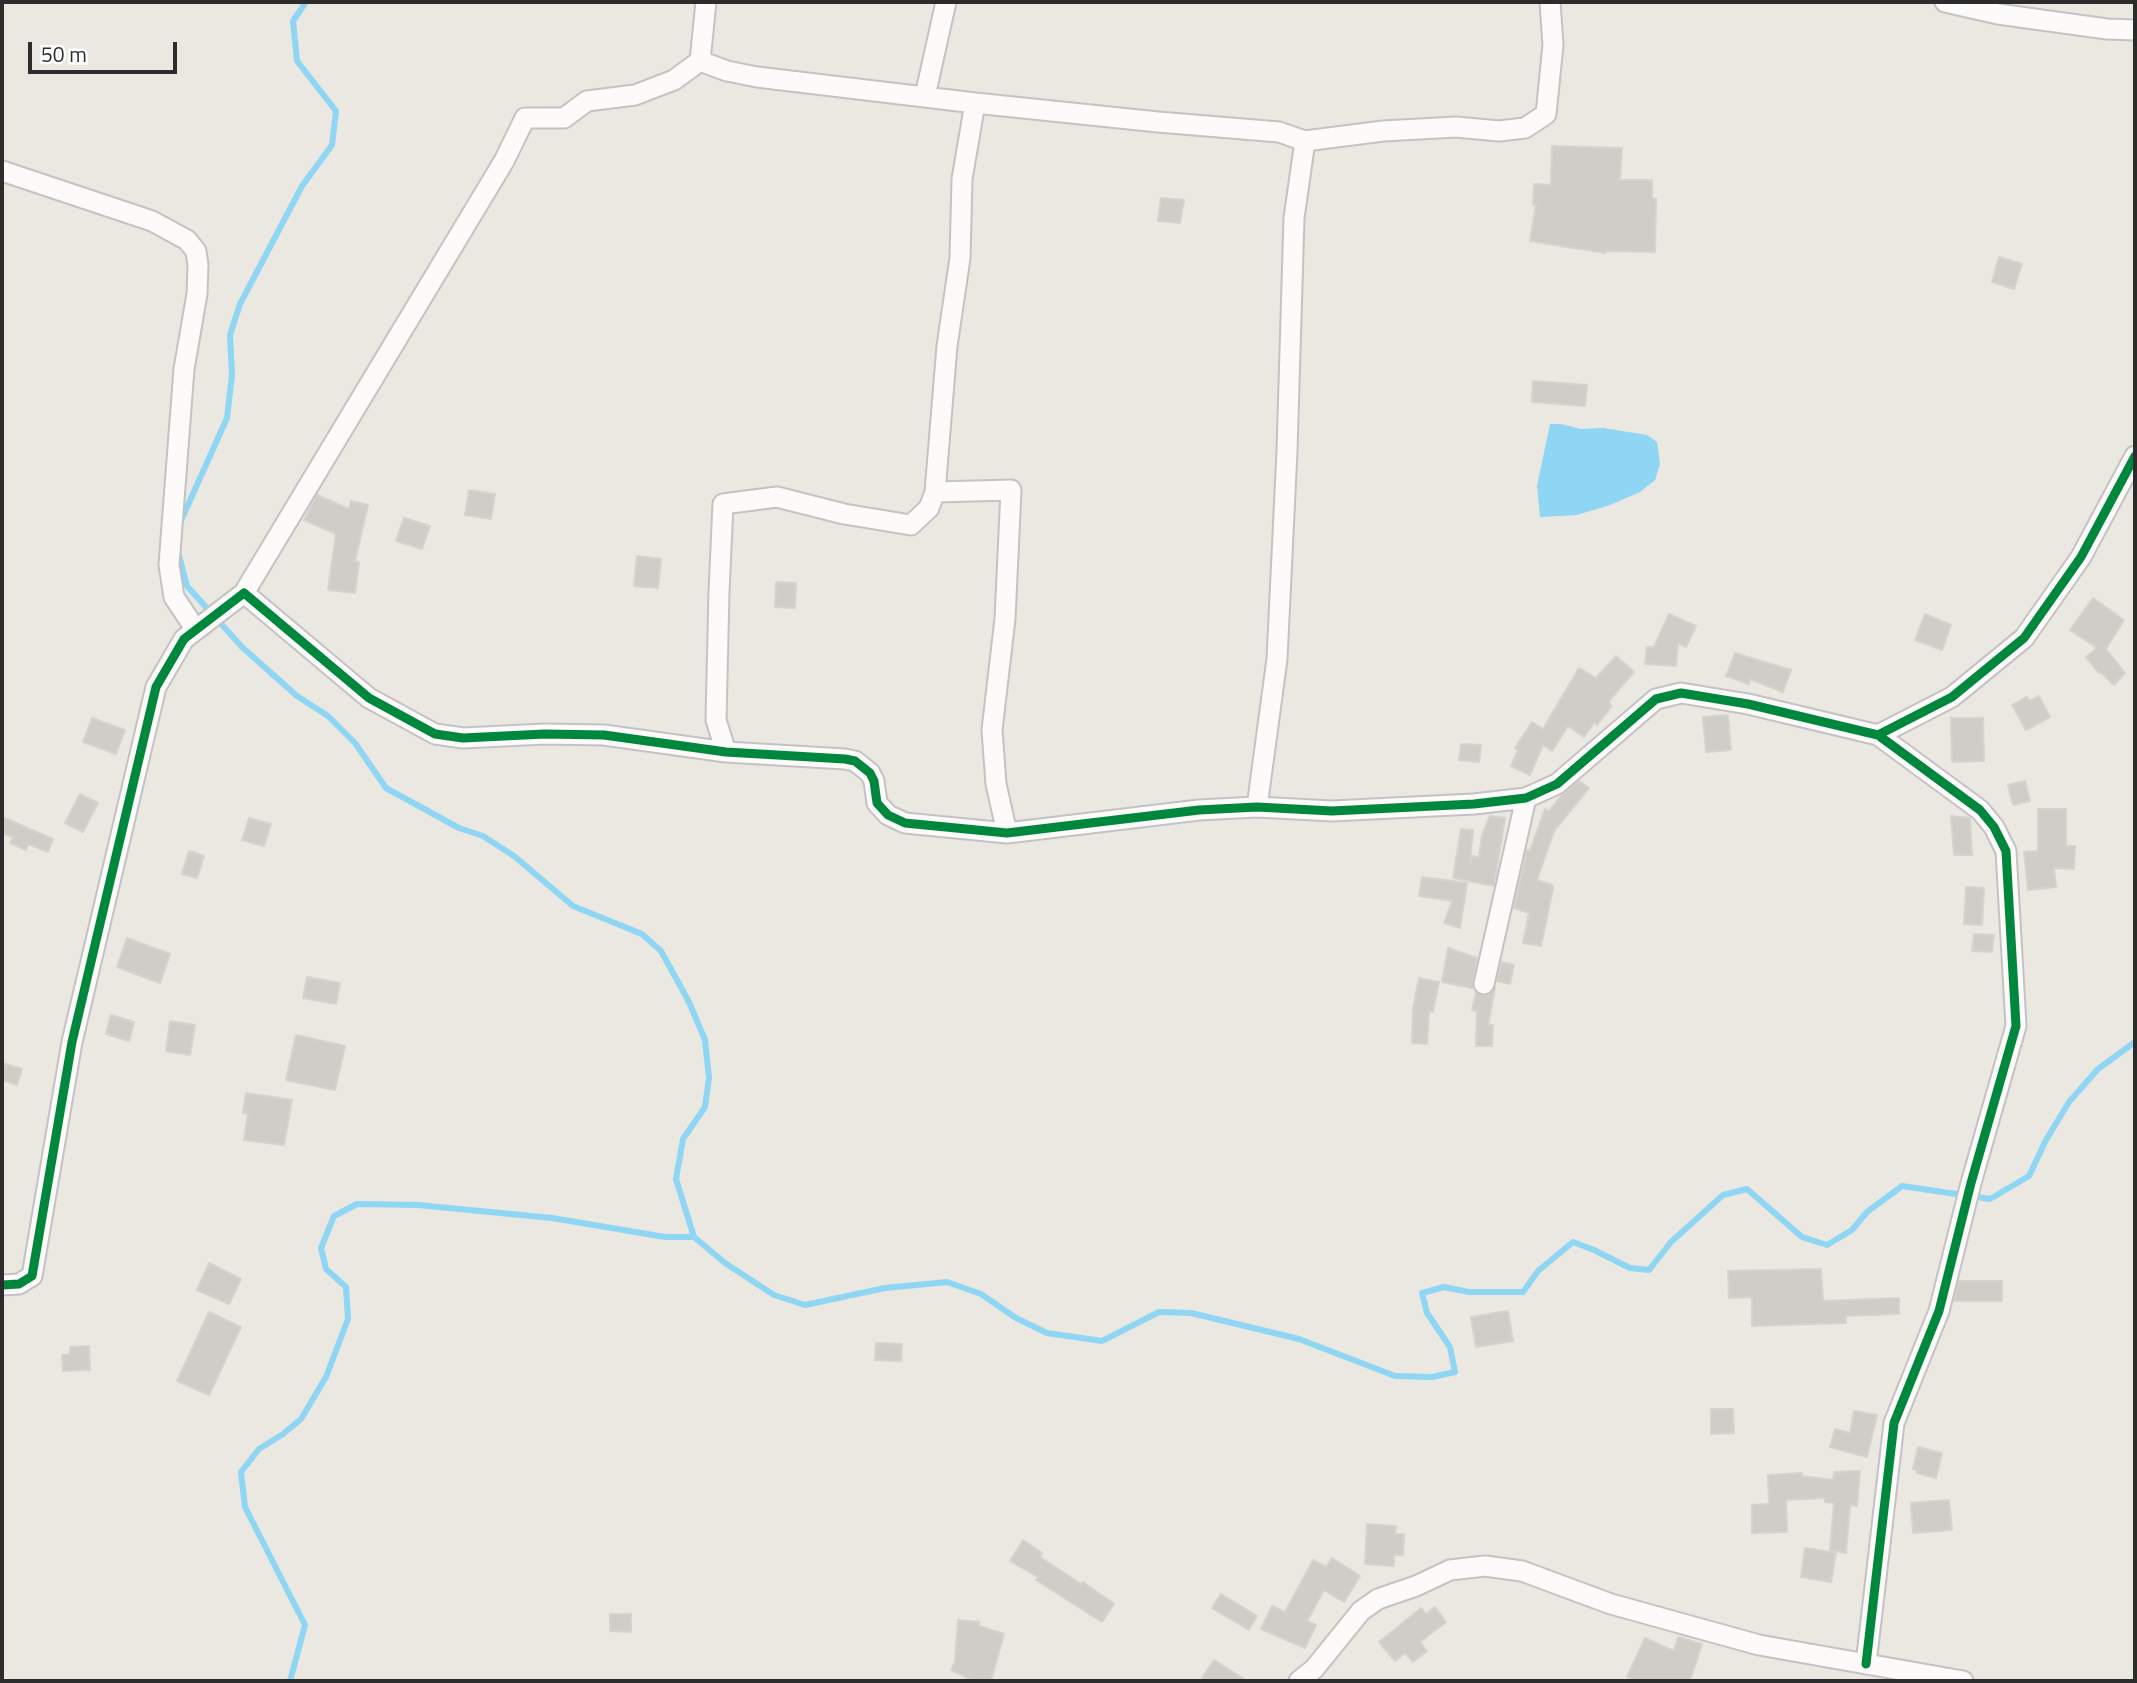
<!DOCTYPE html>
<style>
body{margin:0}
#map{position:relative;width:2137px;height:1683px;overflow:hidden;background:#ebe7e1;font-family:"Titillium Web",sans-serif}
canvas{display:block}
.frame{position:absolute;inset:0;border:4px solid #2c2c2c;pointer-events:none}
.scale{position:absolute;left:28px;top:42px;width:149px;height:32px;box-sizing:border-box;border:4px solid #2c2c2c;border-top:0;padding-left:9px;font-size:21px;line-height:24px;white-space:nowrap;color:#2c2c2c;-webkit-text-stroke:5px #fff;paint-order:stroke}
</style>
<div id="map">
<canvas width="2137" height="1683"></canvas>
<div class="frame"></div>
<div class="scale">50 m</div>
</div>
<script>
const ctx = document.querySelector('canvas').getContext('2d');
ctx.lineJoin = 'round';
function paint(path, color) {
  ctx.fillStyle = color;
  ctx.fill(path, 'evenodd');
}
function toPath(rows) {
  const path = new Path2D();
  for (const r of rows) {
    path.moveTo(r[0], r[1]);
    for (let i = 2; i < r.length; i += 2) path.lineTo(r[i], r[i + 1]);
  }
  return path;
}
function strokePath(path, color, width, dash) {
  ctx.strokeStyle = color;
  ctx.lineWidth = width;
  ctx.lineCap = dash ? 'butt' : 'round';
  ctx.setLineDash(dash || []);
  ctx.stroke(path);
}
paint(toPath([
 [1550,424,1561,424,1581,429,1603,428,1647,435,1657,442,1660,464,1655,480,1640,492,1610,505,1577,515,1540,517,1537,486]
]), '#8ed6f3');
strokePath(toPath([
 [179,525,227,418,232,375,230,335,240,304,302,186,332,145,336,111,297,61,293,21,306,2],
 [178,552,187,586,242,647,297,696,328,716,355,743,386,788,459,828,483,836,514,856,573,906,642,934,661,951,689,1002,705,1040,709,1078,705,1107,683,1139,676,1179,694,1237],
 [290,1681,305,1625,245,1507,241,1472,259,1449,283,1434,301,1419,326,1377,348,1319,346,1287,326,1269,321,1248,334,1216,357,1204,418,1205,552,1218,665,1237,694,1237,725,1263,774,1295,805,1305,885,1288,947,1282,981,1294,1016,1318,1047,1333,1102,1341,1159,1312,1191,1313,1299,1339,1395,1376,1432,1377,1455,1372,1450,1347,1427,1313,1422,1293,1444,1287,1469,1292,1523,1292,1538,1271,1573,1242,1594,1250,1630,1268,1649,1270,1671,1242,1723,1195,1747,1189,1802,1237,1827,1245,1852,1230,1867,1212,1902,1186,1990,1199,2029,1176,2046,1140,2069,1102,2098,1069,2135,1042]
]), '#8ed6f3', 6);
const building = toPath([
 [1552,146,1622,148,1620,180,1652,180,1652,198,1656,199,1655,252,1605,251,1605,253,1530,241,1536,205,1533,205,1534,184,1551,185,1552,146],
 [1161,198,1184,200,1180,223,1158,221,1161,198],
 [1999,257,2022,264,2014,289,1992,282,1999,257],
 [1533,381,1587,385,1585,406,1532,402,1533,381],
 [469,490,495,494,491,519,465,515,469,490],
 [317,495,349,509,351,501,368,505,355,561,359,562,355,593,328,590,336,534,304,520,317,495],
 [404,518,430,526,422,549,396,541,404,518],
 [637,556,661,559,658,588,634,586,637,556],
 [776,582,796,583,795,608,775,607,776,582],
 [2093,598,2124,620,2106,649,2125,673,2114,685,2100,672,2099,673,2086,657,2097,648,2070,630,2093,598],
 [1669,614,1696,626,1686,647,1678,643,1676,666,1645,664,1647,647,1654,647,1669,614],
 [1925,614,1951,625,1942,650,1915,640,1925,614],
 [1735,653,1791,670,1783,692,1750,679,1749,684,1726,676,1735,653],
 [1616,656,1634,672,1608,702,1612,706,1597,725,1594,723,1584,737,1568,726,1552,751,1543,745,1530,775,1511,766,1518,750,1515,748,1532,722,1543,729,1579,668,1596,678,1616,656],
 [2039,696,2050,717,2026,730,2012,705,2027,697,2029,701,2039,696],
 [1728,715,1731,750,1706,752,1703,717,1728,715],
 [92,718,125,730,116,754,83,742,92,718],
 [1951,718,1983,718,1984,761,1952,762,1951,718],
 [1461,744,1481,745,1479,762,1459,760,1461,744],
 [1579,781,1589,788,1554,831,1537,880,1552,885,1553,888,1541,946,1523,943,1529,913,1514,908,1527,850,1530,851,1545,809,1549,811,1561,796,1579,781],
 [2025,781,2030,801,2013,805,2008,785,2025,781],
 [80,794,98,803,83,832,65,823,80,794],
 [2038,809,2066,809,2066,846,2075,846,2074,869,2054,868,2056,887,2028,890,2024,852,2038,851,2038,809],
 [1490,816,1505,818,1494,886,1453,878,1461,829,1473,830,1470,864,1473,856,1479,857,1482,835,1490,816],
 [1951,816,1970,818,1972,855,1954,855,1951,816],
 [2,817,53,839,48,852,28,844,26,850,10,843,13,837,2,833,2,817],
 [249,818,271,824,264,846,242,840,249,818],
 [189,851,204,856,197,878,182,874,189,851],
 [1422,877,1467,883,1460,928,1444,923,1452,901,1419,896,1422,877],
 [1966,887,1984,888,1982,925,1964,924,1966,887],
 [1974,934,1994,935,1992,952,1972,951,1974,934],
 [127,938,170,954,160,983,117,967,127,938],
 [1448,948,1477,958,1472,988,1442,982,1448,948],
 [1502,962,1514,965,1510,984,1497,981,1502,962],
 [307,977,340,983,336,1004,303,998,307,977],
 [1419,978,1439,982,1433,1012,1429,1011,1427,1044,1412,1043,1413,1008,1419,978],
 [1495,988,1488,1025,1493,1025,1492,1046,1476,1046,1477,1011,1472,1010,1476,993,1487,996,1495,988],
 [111,1015,134,1022,129,1041,106,1034,111,1015],
 [170,1021,195,1025,190,1055,166,1051,170,1021],
 [296,1035,345,1046,335,1090,286,1080,296,1035],
 [2,1063,22,1069,17,1085,2,1080,2,1063],
 [246,1093,292,1100,284,1145,244,1140,248,1114,243,1113,246,1093],
 [209,1263,241,1279,229,1304,197,1290,209,1263],
 [1821,1269,1823,1301,1899,1298,1899,1314,1846,1316,1846,1323,1752,1326,1752,1297,1729,1298,1728,1271,1821,1269],
 [1959,1281,2002,1281,2002,1301,1954,1301,1959,1281],
 [1508,1311,1513,1341,1476,1347,1471,1317,1508,1311],
 [209,1312,241,1327,209,1395,177,1381,209,1312],
 [876,1343,902,1344,901,1361,875,1360,876,1343],
 [89,1346,90,1370,63,1371,62,1355,70,1354,70,1347,89,1346],
 [1711,1409,1733,1409,1734,1433,1711,1434,1711,1409],
 [1854,1411,1877,1415,1867,1457,1830,1447,1835,1429,1850,1433,1854,1411],
 [1918,1447,1942,1453,1936,1478,1917,1473,1917,1470,1913,1469,1918,1447],
 [1860,1471,1857,1506,1850,1505,1846,1553,1830,1550,1834,1503,1825,1502,1825,1498,1786,1500,1787,1532,1752,1533,1752,1505,1769,1504,1768,1475,1802,1473,1802,1476,1833,1480,1834,1472,1860,1471],
 [1949,1500,1952,1530,1913,1533,1911,1503,1949,1500],
 [1367,1524,1396,1526,1395,1534,1404,1534,1403,1555,1394,1555,1394,1566,1365,1564,1367,1524],
 [1023,1540,1042,1553,1040,1557,1081,1584,1083,1582,1114,1604,1102,1622,1036,1580,1038,1577,1010,1561,1023,1540],
 [1805,1548,1836,1553,1831,1582,1801,1577,1805,1548],
 [1332,1558,1360,1576,1344,1602,1324,1590,1307,1621,1316,1625,1305,1648,1261,1629,1272,1606,1285,1612,1313,1560,1326,1567,1332,1558],
 [1221,1594,1257,1616,1249,1630,1212,1608,1221,1594],
 [1435,1607,1446,1622,1420,1642,1427,1651,1413,1662,1405,1653,1395,1661,1379,1642,1421,1608,1426,1614,1435,1607],
 [610,1614,631,1614,631,1632,610,1631,610,1614],
 [958,1620,979,1622,979,1626,1004,1634,991,1681,974,1681,951,1670,955,1662,958,1620],
 [1678,1637,1702,1644,1690,1681,1635,1681,1627,1677,1645,1638,1674,1651,1678,1637],
 [1214,1660,1247,1681,1200,1681,1214,1660]
]);
paint(building, '#cfcdc8');
strokePath(building, '#d6d3cd', 2);
const minor = toPath([
 [1945,2,1998,14,2107,29,2135,30],
 [700,61,727,71,757,77,975,103,1158,122,1279,132,1305,141,1383,131,1456,127,1499,131,1525,128,1546,114,1553,45,1550,2],
 [925,96,946,2],
 [975,103,962,179,960,258,947,346,935,492,1011,490,1005,619,992,730,996,784,1007,833],
 [2,171,152,221,187,240,196,251,198,265,197,294,184,369,169,565,174,597,196,630],
 [244,593,504,161,525,118,564,118,587,101,635,95,674,80,700,61,706,2],
 [726,752,716,720,719,592,723,504,777,497,844,514,911,525,929,508,935,492],
 [1257,807,1277,659,1287,451,1294,218,1305,141],
 [1484,984,1526,798],
 [2,1285,19,1284,32,1276,72,1042,156,687,184,639,244,593,369,698,435,734,463,738,545,734,604,735,726,752,845,759,855,761,870,773,874,781,877,803,888,815,905,823,1007,833,1199,810,1257,807,1332,811,1474,804,1526,798,1557,784,1656,699,1681,693,1748,704,1878,735,1952,697,2024,638,2081,557,2135,456],
 [1866,1664,1894,1423,1939,1311,1971,1183,2016,1026,2006,851,1994,827,1980,810,1878,735],
 [1299,1681,1314,1669,1361,1611,1378,1599,1416,1586,1450,1570,1485,1566,1522,1571,1611,1604,1759,1645,1963,1681]
]);
strokePath(minor, '#c4c3c3', 23);
strokePath(minor, '#fcfbfa', 19);
strokePath(toPath([
 [2,1285,19,1284,32,1276,72,1042,156,687,184,639,244,593,369,698,435,734,463,738,545,734,604,735,726,752,845,759,855,761,870,773,874,781,877,803,888,815,905,823,1007,833,1199,810,1257,807,1332,811,1474,804,1526,798,1557,784,1656,699,1681,693,1748,704,1878,735,1952,697,2024,638,2081,557,2135,456],
 [1866,1664,1894,1423,1939,1311,1971,1183,2016,1026,2006,851,1994,827,1980,810,1878,735]
]), '#00873e', 9);
</script>
